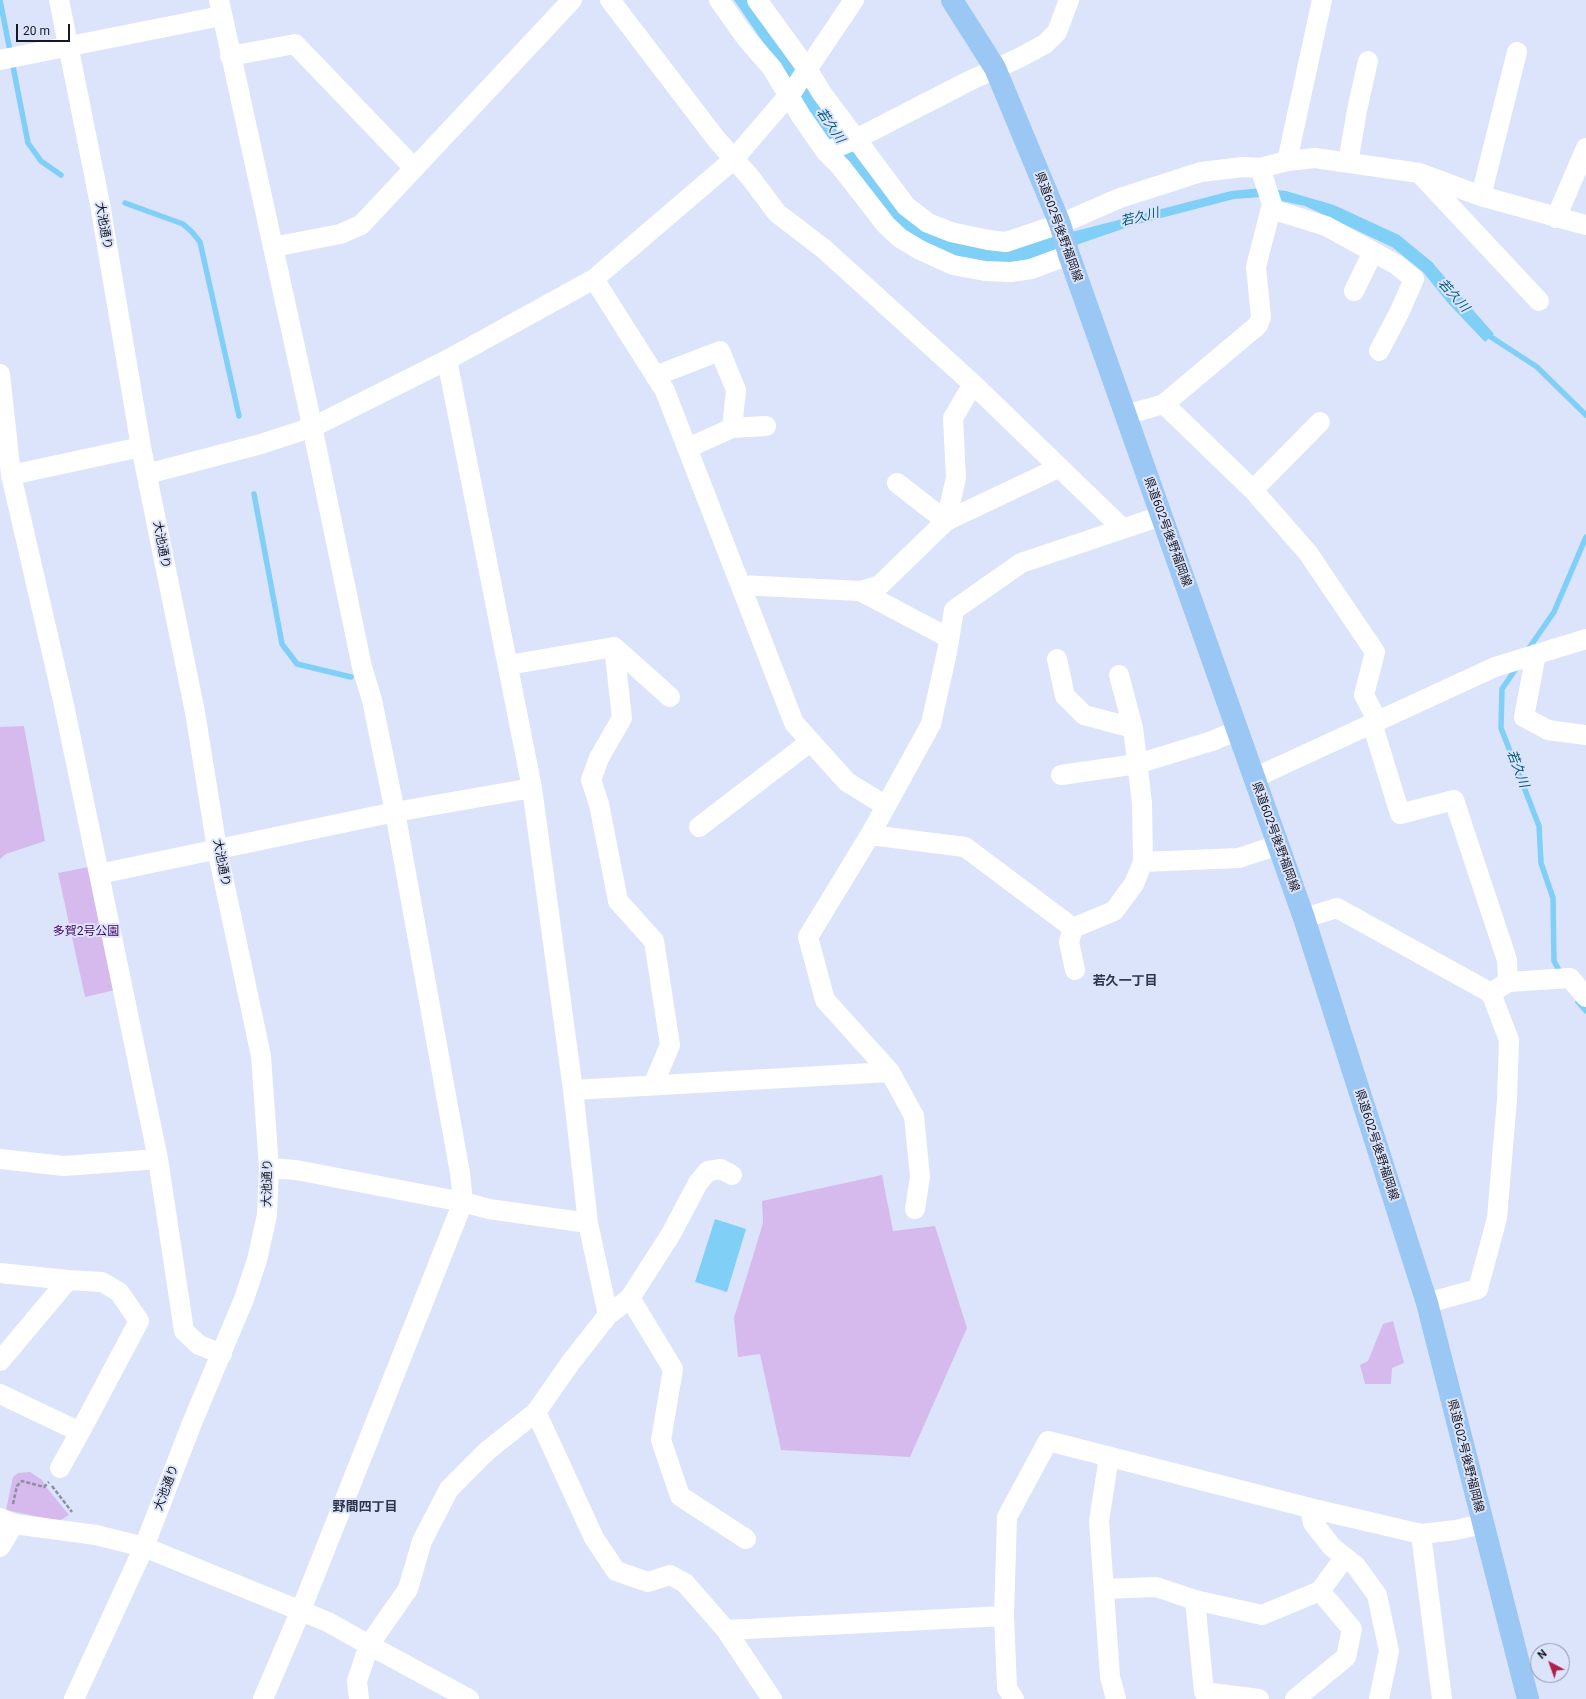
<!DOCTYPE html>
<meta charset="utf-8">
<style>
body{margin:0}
#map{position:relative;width:1586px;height:1699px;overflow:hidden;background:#dce4fb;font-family:Roboto,sans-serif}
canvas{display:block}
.north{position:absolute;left:1530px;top:1643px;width:40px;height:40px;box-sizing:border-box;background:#dce4fb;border:1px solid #8d93a5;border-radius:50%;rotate:319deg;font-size:11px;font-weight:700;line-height:16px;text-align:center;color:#161923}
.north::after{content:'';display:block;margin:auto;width:14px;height:18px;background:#b01e4a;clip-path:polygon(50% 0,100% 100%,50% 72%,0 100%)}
.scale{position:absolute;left:16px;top:24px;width:54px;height:18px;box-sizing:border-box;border:2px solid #161923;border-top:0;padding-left:5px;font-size:12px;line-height:14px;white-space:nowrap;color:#161923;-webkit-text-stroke:3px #dce4fb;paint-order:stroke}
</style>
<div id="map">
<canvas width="1586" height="1699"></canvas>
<div class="north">N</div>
<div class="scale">20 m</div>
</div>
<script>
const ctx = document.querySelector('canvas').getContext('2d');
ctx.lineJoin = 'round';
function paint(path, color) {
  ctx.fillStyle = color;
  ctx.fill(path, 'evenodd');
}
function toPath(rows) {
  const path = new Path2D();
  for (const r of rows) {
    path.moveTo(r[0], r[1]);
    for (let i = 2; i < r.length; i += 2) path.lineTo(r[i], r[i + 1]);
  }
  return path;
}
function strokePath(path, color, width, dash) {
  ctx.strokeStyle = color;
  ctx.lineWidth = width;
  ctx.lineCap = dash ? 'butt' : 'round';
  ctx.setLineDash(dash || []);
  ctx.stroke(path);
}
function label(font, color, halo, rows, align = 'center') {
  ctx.font = font + ' Roboto,"Noto Sans JP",sans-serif';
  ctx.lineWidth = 4;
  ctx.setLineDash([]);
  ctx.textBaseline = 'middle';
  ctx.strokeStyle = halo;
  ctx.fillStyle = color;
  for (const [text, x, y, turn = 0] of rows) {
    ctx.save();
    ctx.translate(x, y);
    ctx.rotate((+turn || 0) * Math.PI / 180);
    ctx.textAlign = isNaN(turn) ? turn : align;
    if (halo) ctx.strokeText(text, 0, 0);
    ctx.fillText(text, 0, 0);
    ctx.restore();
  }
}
paint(toPath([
 [24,726,45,841,6,854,0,859,0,727],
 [88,867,115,990,85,997,58,873],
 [882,1175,893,1231,935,1226,967,1328,910,1457,781,1450,760,1354,738,1357,734,1318,763,1223,762,1201],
 [1393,1321,1404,1363,1392,1368,1391,1384,1365,1384,1360,1365,1368,1361,1383,1324],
 [30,1472,42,1480,47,1488,69,1515,59,1521,6,1510,13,1477,18,1473]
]), '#d7baed');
paint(toPath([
 [734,0,749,0,927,228,1033,242,1231,191,1261,188,1286,191,1334,205,1399,235,1432,262,1459,294,1494,334,1485,342,1448,303,1423,272,1392,247,1305,206,1262,197,1234,199,1134,225,1018,265,996,265,940,254,889,221,826,140,774,58],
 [715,1219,746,1229,727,1292,695,1282]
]), '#80cff6');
strokePath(toPath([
 [0,0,28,143,41,161,61,175],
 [125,203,183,224,192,232,200,242,239,416],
 [1491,337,1537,367,1586,415],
 [254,494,282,644,297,664,351,677],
 [1527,651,1554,612,1586,537],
 [1517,667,1502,689,1501,728,1539,826,1541,863,1553,898,1554,961,1561,974],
 [1578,1002,1586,1011]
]), '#80cff6', 5.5);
strokePath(toPath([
 [52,1486,72,1512],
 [13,1504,17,1486,22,1481,44,1487,49,1482]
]), '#8a90a2', 2.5, [4, 2]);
strokePath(toPath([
 [59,0,100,204,141,447,195,712,217,849,261,1056,269,1168,267,1215,257,1260,244,1299,192,1423,144,1547,74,1699],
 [219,0,307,402,362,667,372,700,395,812,460,1173,463,1202,301,1610,263,1699],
 [610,0,717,140,750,177,777,213,824,249,973,384,1122,528],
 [719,0,746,38,772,68,801,116,826,152,841,167,886,225,900,238,920,250,953,265,985,271,1011,272,1031,269,1069,255],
 [757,0,808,70,821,92,906,206,928,223,951,232,988,240,1006,242,1060,224,1120,198,1201,172,1243,167,1260,168,1287,161,1315,158,1419,173,1481,196,1586,225],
 [230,56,295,44,414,168],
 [0,60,221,16],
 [826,152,856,139,969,81,1019,58,1045,44,1057,32,1069,0],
 [1287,161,1322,0],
 [1348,163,1357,110,1368,61],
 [1422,176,1539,301],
 [1481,196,1517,52],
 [1271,209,1326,226,1397,265,1414,279,1399,313,1379,351],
 [1556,218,1586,148],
 [273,247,340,234,361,225,572,0],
 [594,279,665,391,794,723,847,782,886,806],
 [1354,291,1373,252],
 [447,360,532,788,573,1090,588,1223,608,1315,571,1362,536,1412,594,1538,616,1571,648,1582,670,1575,685,1583,726,1630,1004,1616,1007,1517,1048,1441,1310,1508,1313,1523,1332,1547,1356,1566,1377,1595,1389,1651,1379,1699],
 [0,374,11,475],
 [655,376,720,351,736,390,732,428,688,448],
 [1164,404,1253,490,1308,553,1375,652,1364,695,1377,720],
 [1125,415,1164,404,1258,325,1261,317,1256,267,1272,204,1260,168],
 [732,428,766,426],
 [141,447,11,475,64,705,158,1159,184,1331,199,1345,222,1354],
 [147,474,261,444,313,427,447,360,594,279,733,160,794,89,854,0],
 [897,483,946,521,956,478,953,418,973,384],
 [1253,490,1320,422],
 [741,585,860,591,949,638],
 [860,591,880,585,946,521,1058,468],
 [614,647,670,697],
 [1536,654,1524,717,1548,730,1586,735],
 [1057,659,1065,696,1084,715,1133,728,1142,803,1143,862],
 [508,665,614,647,622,718,599,758,591,780,599,804,618,901,654,941,670,1045,653,1085],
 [1119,675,1133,728],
 [1372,723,1400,814,1454,800,1507,960,1508,982],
 [1061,775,1137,764,1212,741,1238,730],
 [1254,778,1495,667,1586,639],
 [699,827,810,742],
 [870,835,965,847,1073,928,1069,942,1075,970],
 [99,874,395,812,532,788],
 [1304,918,1337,908,1491,993,1508,982,1570,978,1586,997],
 [1073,928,1114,911,1134,884,1143,862,1239,858,1278,845],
 [890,1072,914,1116,920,1177,915,1209],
 [573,1090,890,1072,825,1000,808,937,870,835,931,724,947,652,954,610,1021,563,1161,516],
 [0,1159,64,1166,158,1159],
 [269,1168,296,1170,463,1202,489,1209,588,1223],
 [0,1273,68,1280],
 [630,1298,671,1234,698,1183,708,1171,721,1169,732,1175],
 [1427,1303,1478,1289,1497,1218,1507,1099,1509,1040,1491,993],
 [608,1315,630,1298,673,1369,661,1440,680,1496,746,1539],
 [0,1361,68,1280,102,1282,119,1292,139,1321,80,1432,0,1394],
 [1109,1457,1099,1521,1110,1677,1116,1699],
 [60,1468,80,1432],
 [1310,1508,1421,1534,1456,1530,1482,1524],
 [0,1518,14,1524,96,1535,144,1547,328,1622,369,1645,408,1589,422,1541,449,1489,487,1451,536,1412],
 [1421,1534,1442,1699],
 [0,1547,14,1524],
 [1104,1589,1156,1587,1195,1600],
 [1004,1616,1007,1688,1014,1699],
 [726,1630,772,1699],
 [359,1699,357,1681,369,1645,469,1699],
 [1259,1699,1204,1692,1195,1600,1262,1615,1320,1591,1345,1557],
 [1295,1699,1346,1657,1352,1629,1320,1591]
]), '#fff', 20);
strokePath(toPath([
 [952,0,995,68,1060,224,1069,255,1304,918,1427,1303,1528,1699]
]), '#9bc7f5', 22);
label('12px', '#161923', '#dce4fb', [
 ["大池通り",103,226,80],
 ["県道602号後野福岡線",1058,227,70],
 ["県道602号後野福岡線",1167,532,70],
 ["大池通り",161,545,79],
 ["県道602号後野福岡線",1275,837,70],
 ["大池通り",221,863,79],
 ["県道602号後野福岡線",1376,1145,72],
 ["大池通り",268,1183,-89],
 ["県道602号後野福岡線",1465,1456,76],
 ["大池通り",167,1488,-69]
]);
label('12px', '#420060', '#dce4fb', [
 ["多賀2号公園",86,932]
]);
label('italic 13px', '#015c7c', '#dce4fb', [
 ["若久川",830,126,55],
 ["若久川",1140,218,-14],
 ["若久川",1453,296,48],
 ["若久川",1517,769,69]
]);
label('bold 13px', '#2e354b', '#dce4fb', [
 ["若久一丁目",1125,982],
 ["野間四丁目",365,1508]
]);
</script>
